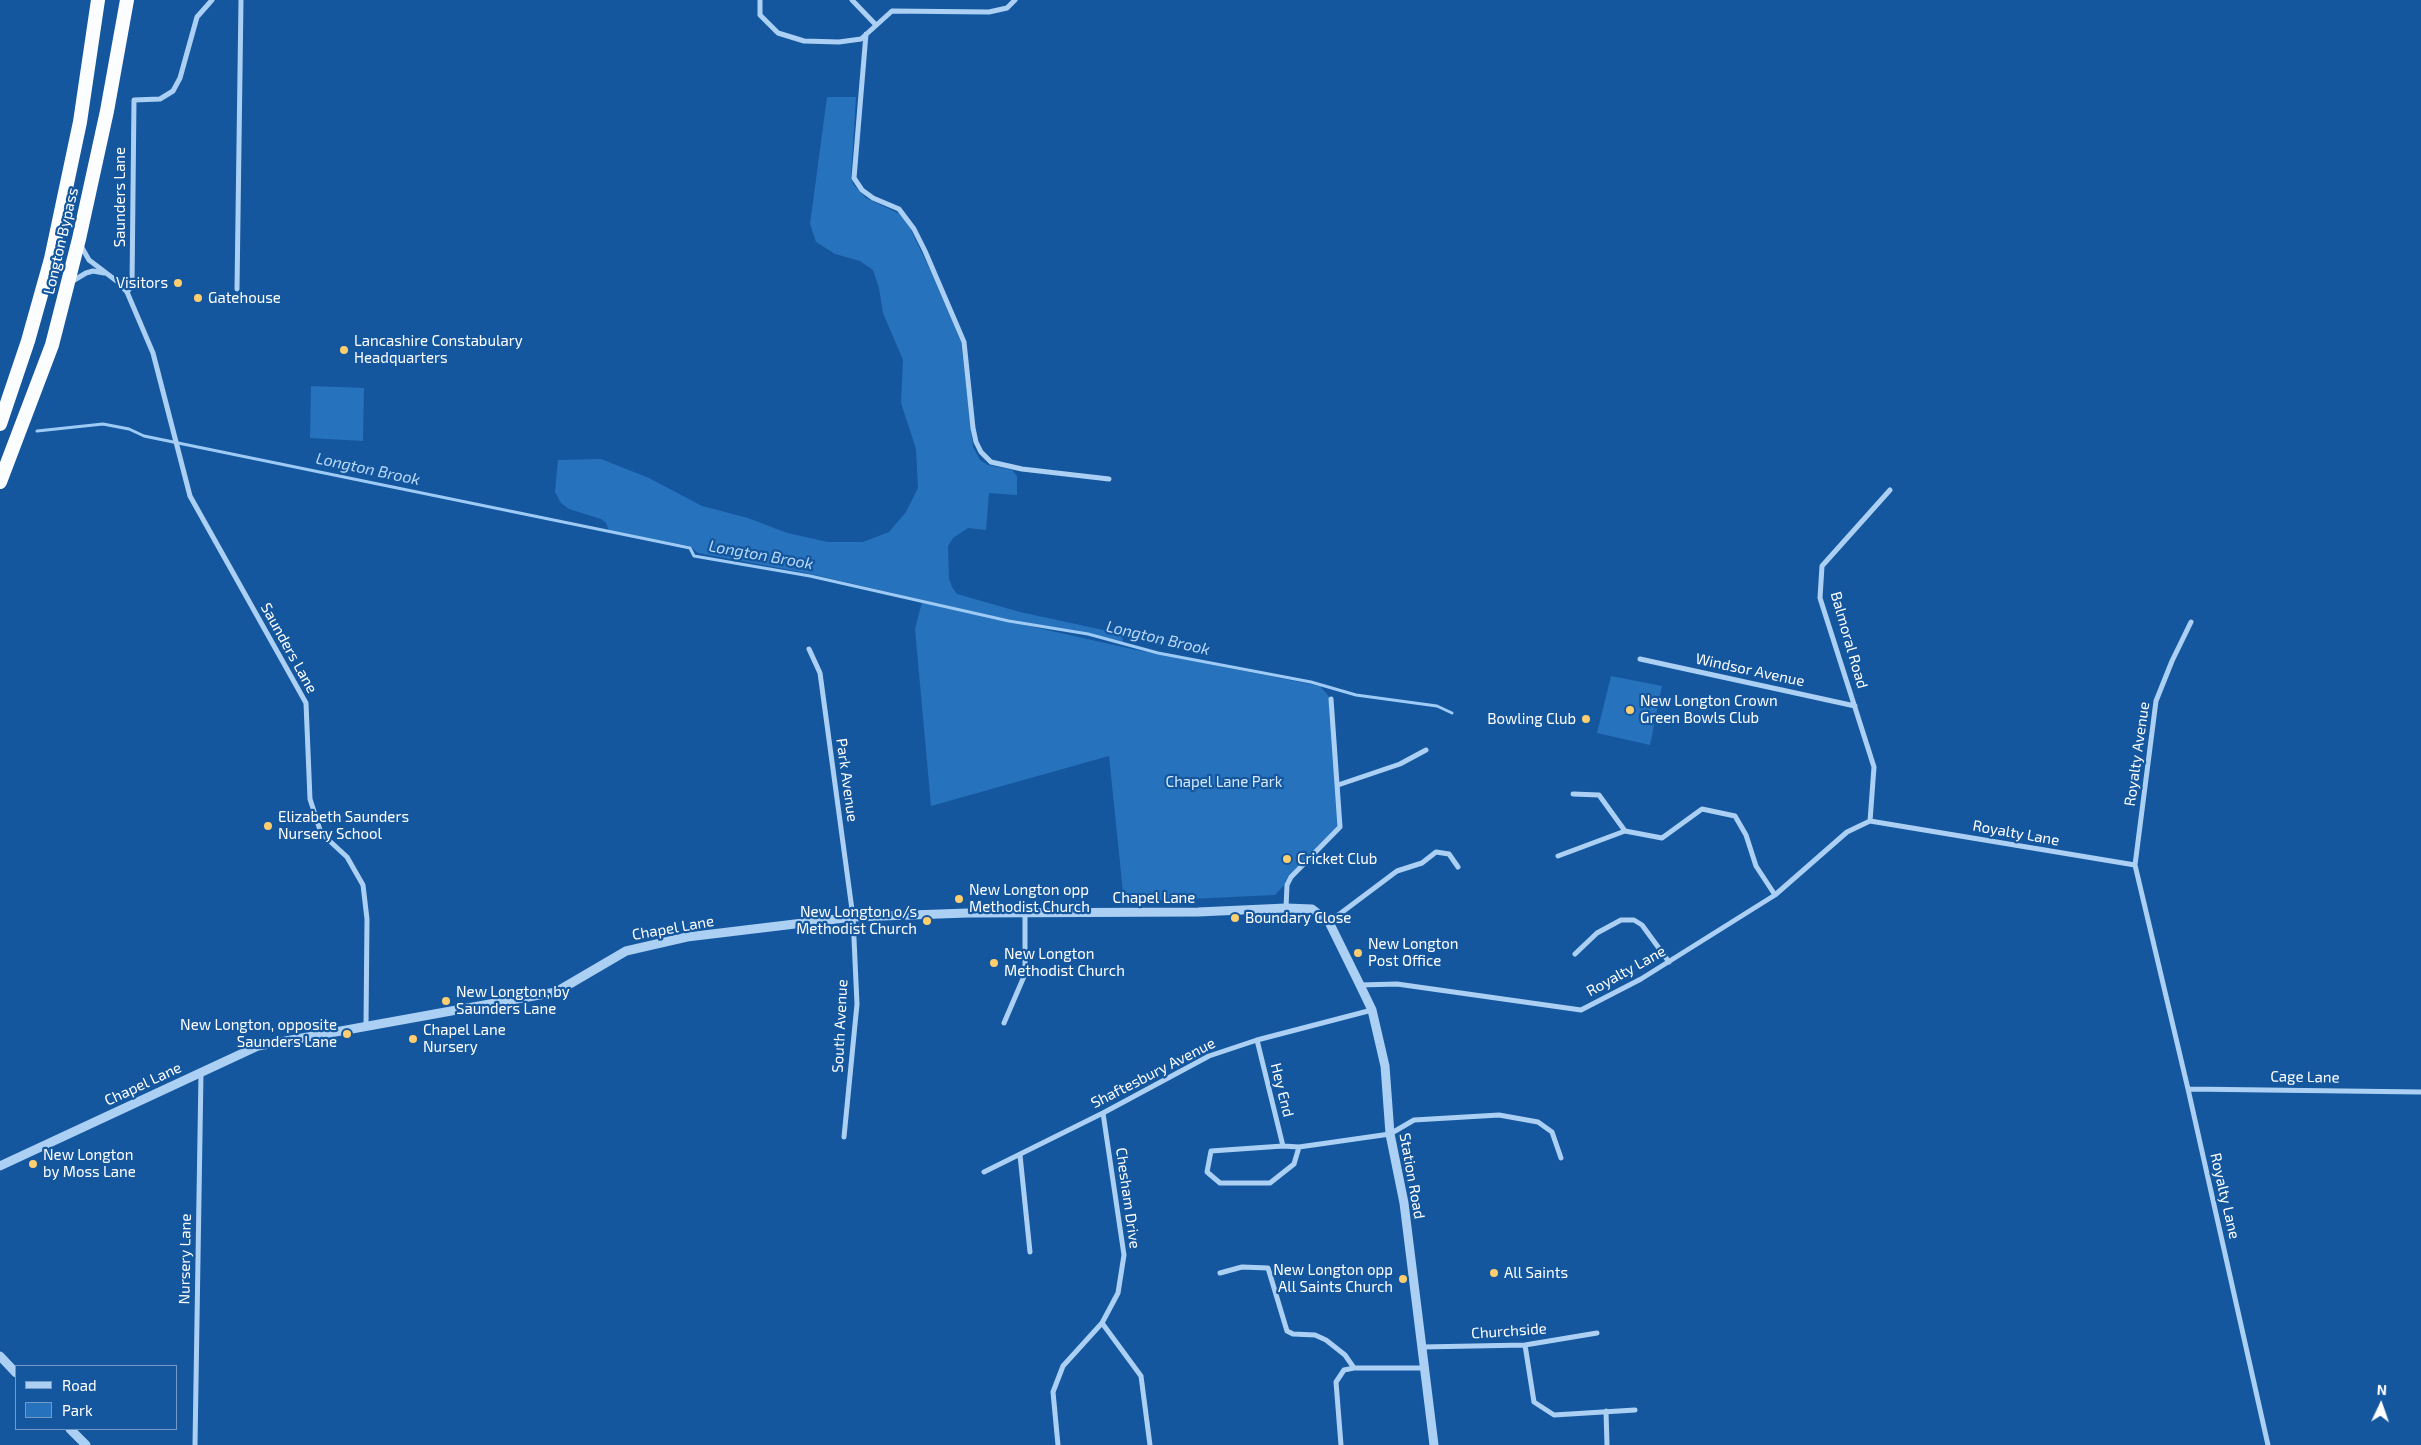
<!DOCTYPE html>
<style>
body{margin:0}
#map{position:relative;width:2421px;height:1445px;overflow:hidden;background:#14579e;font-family:"Exo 2",sans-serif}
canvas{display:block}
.legend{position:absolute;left:15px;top:1365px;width:162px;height:65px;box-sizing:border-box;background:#14579e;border:1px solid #729ac5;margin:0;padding:6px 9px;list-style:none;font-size:15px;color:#fff}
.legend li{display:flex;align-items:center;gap:10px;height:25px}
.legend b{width:25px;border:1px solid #729ac5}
.north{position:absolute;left:2356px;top:1380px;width:50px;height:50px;-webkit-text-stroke:4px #14579e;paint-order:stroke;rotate:3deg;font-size:14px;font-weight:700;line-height:20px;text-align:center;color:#fff}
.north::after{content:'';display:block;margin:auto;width:18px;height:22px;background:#fff;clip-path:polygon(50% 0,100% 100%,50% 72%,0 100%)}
</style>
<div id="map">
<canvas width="2421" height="1445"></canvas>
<ul class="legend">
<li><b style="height:6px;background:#acd0f4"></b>Road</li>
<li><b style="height:14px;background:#2772bc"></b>Park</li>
</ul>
<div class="north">N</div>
</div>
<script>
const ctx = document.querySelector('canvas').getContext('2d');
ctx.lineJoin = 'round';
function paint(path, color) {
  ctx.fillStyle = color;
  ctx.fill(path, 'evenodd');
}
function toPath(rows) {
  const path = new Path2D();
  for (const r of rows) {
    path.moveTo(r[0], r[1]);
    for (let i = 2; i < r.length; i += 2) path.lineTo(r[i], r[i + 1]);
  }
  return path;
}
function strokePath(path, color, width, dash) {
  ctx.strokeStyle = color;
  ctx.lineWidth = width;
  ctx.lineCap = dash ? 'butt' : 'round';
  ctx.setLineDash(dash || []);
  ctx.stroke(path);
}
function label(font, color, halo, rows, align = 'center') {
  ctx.font = font + ' "Exo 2",sans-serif';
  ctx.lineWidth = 4.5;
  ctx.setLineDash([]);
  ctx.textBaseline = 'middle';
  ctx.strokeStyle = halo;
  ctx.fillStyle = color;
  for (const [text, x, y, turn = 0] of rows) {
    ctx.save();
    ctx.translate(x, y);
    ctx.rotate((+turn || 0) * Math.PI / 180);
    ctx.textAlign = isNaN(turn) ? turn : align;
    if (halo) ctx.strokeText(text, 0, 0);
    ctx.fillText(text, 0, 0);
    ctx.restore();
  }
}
paint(toPath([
 [827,97,856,97,851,176,853,184,866,198,900,214,910,228,931,272,961,342,973,447,980,460,988,465,1012,470,1017,476,1017,495,989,493,986,530,968,528,953,538,948,546,949,579,952,587,957,594,1020,612,1122,634,1123,642,992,616,806,573,698,553,690,546,609,531,606,523,601,519,569,509,561,503,555,492,558,460,601,459,649,478,702,506,748,518,787,533,828,542,863,542,889,532,906,512,918,488,916,449,901,403,903,360,883,313,879,288,873,270,860,261,835,254,816,242,810,224],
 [311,386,364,388,363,441,310,438],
 [922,602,1132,649,1320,686,1331,699,1341,823,1275,895,1124,902,1109,756,931,806,915,629],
 [1611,676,1662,686,1650,745,1597,733]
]), '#2772bc');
strokePath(toPath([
 [37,431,103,424,129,429,144,436,690,548,694,556,810,576,1009,621,1088,634,1158,653,1311,682,1356,695,1437,706,1452,713]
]), '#9ecbf6', 3);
strokePath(toPath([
 [760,0,760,15,778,33,804,41,839,42,861,39,892,11,989,12,1007,8,1015,0],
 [852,0,876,25],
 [866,34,854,178,862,190,873,198,899,209,914,229,925,251,964,342,973,428,976,442,981,452,991,462,1022,469,1109,479],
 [81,246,89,260,118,282,127,292,153,353,190,496,306,703,310,799,321,833,347,857,363,885,367,919,366,1025],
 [71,282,86,273,93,271,104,273],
 [237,289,241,0],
 [127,292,132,286,134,100,160,99,173,91,180,78,197,17,212,0],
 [2191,622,2172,661,2156,701,2135,865,2188,1089,2268,1445],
 [809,649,820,673,853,917,857,1004,844,1137],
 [1640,659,1855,706],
 [1338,785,1400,764,1426,750],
 [1573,794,1599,795,1625,831],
 [1870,821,1874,767,1820,598,1822,566,1890,490],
 [1558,856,1625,831,1662,838,1702,809,1735,816,1746,835,1756,866,1775,895],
 [1286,908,1287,885,1291,877,1340,827,1331,699],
 [1329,922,1397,871,1422,863,1436,852,1449,854,1458,867],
 [1575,954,1597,933,1621,920,1634,920,1642,925,1669,962],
 [1360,985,1397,984,1581,1010,1641,979,1775,895,1847,832,1870,821,2135,865],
 [1004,1023,1025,974,1025,913],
 [1257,1040,1283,1146],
 [2188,1089,2421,1092],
 [1299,1147,1294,1164,1270,1183,1220,1183,1207,1172,1211,1151,1283,1146,1299,1147,1390,1134,1414,1120,1499,1115,1538,1122,1552,1132,1561,1158],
 [1020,1155,1030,1252],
 [984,1172,1103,1113,1209,1056,1257,1040,1372,1010],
 [1220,1273,1242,1267,1268,1268,1287,1331,1293,1334,1315,1335,1326,1340,1345,1355,1354,1368,1424,1368],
 [1102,1323,1141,1376,1150,1445],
 [1525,1345,1534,1402,1554,1415,1635,1410],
 [1422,1347,1525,1345,1597,1333],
 [1606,1411,1607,1445],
 [195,1445,201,1073],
 [1058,1445,1053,1392,1063,1366,1102,1323,1118,1293,1124,1255,1103,1113],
 [1341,1445,1336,1382,1344,1370,1354,1368]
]), '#acd0f4', 5);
strokePath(toPath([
 [0,1166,258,1046,556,992,626,951,687,937,853,917,968,913,1198,912,1286,908,1312,909,1329,922,1360,985,1372,1010,1385,1066,1390,1134,1404,1203,1434,1445],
 [0,1356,16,1373],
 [70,1429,86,1445]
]), '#acd0f4', 9);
strokePath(toPath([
 [0,424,28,341,51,259,80,122,98,0],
 [0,482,52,345,79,239,107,111,127,0]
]), '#fcfdff', 14);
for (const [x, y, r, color] of [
 [178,283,5,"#ffce6e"],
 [198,298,5,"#ffce6e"],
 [344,350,5,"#ffce6e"],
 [1630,710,5,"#ffce6e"],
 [1586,719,5,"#ffce6e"],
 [268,826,5,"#ffce6e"],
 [1287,859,5,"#ffce6e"],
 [959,899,5,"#ffce6e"],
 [1235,918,5,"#ffce6e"],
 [927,921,5,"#ffce6e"],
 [1358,953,5,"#ffce6e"],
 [994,963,5,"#ffce6e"],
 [446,1001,5,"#ffce6e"],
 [347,1034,5,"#ffce6e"],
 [413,1039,5,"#ffce6e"],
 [33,1164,5,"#ffce6e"],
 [1494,1273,5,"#ffce6e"],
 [1403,1279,5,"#ffce6e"]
]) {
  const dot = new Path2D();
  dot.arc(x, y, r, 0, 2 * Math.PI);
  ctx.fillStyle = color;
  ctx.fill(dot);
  strokePath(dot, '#14579e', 2);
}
label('15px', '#fff', '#14579e', [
 ["Saunders Lane",120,197,-90],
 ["Longton Bypass",61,241,-77],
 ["Balmoral Road",1849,640,74],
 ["Saunders Lane",289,648,61],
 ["Windsor Avenue",1750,670,12],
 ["Royalty Avenue",2137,754,-82],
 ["Park Avenue",847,780,82],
 ["Royalty Lane",2016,833,10],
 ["Chapel Lane",1154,898],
 ["Chapel Lane",673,928,-10],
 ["Royalty Lane",1626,971,-29],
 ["South Avenue",840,1026,-87],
 ["Shaftesbury Avenue",1153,1073,-27],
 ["Cage Lane",2305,1077,1],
 ["Chapel Lane",143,1084,-25],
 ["Hey End",1282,1090,76],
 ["Station Road",1412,1176,80],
 ["Royalty Lane",2225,1196,77],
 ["Chesham Drive",1128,1198,82],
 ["Nursery Lane",185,1259,-89],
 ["Churchside",1509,1331,-4]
]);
label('15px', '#fff', '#14579e', [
 ["Visitors",168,283,"right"],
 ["Gatehouse",208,298],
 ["Lancashire Constabulary",354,341],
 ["Headquarters",354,358],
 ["New Longton Crown",1640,701],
 ["Green Bowls Club",1640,718],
 ["Bowling Club",1576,719,"right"],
 ["Elizabeth Saunders",278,817],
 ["Nursery School",278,834],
 ["Cricket Club",1297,859],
 ["New Longton opp",969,890],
 ["Methodist Church",969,907],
 ["New Longton o/s",917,912,"right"],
 ["Methodist Church",917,929,"right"],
 ["Boundary Close",1245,918],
 ["New Longton",1368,944],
 ["Post Office",1368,961],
 ["New Longton",1004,954],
 ["Methodist Church",1004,971],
 ["New Longton, by",456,992],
 ["Saunders Lane",456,1009],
 ["New Longton, opposite",337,1025,"right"],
 ["Saunders Lane",337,1042,"right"],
 ["Chapel Lane",423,1030],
 ["Nursery",423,1047],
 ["New Longton",43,1155],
 ["by Moss Lane",43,1172],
 ["New Longton opp",1393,1270,"right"],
 ["All Saints Church",1393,1287,"right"],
 ["All Saints",1504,1273]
], 'left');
label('15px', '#d4e9fd', '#14579e', [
 ["Chapel Lane Park",1224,782]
]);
label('italic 16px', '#b8dafa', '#14579e', [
 ["Longton Brook",368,469,12],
 ["Longton Brook",761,555,10],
 ["Longton Brook",1158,638,13]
]);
</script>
